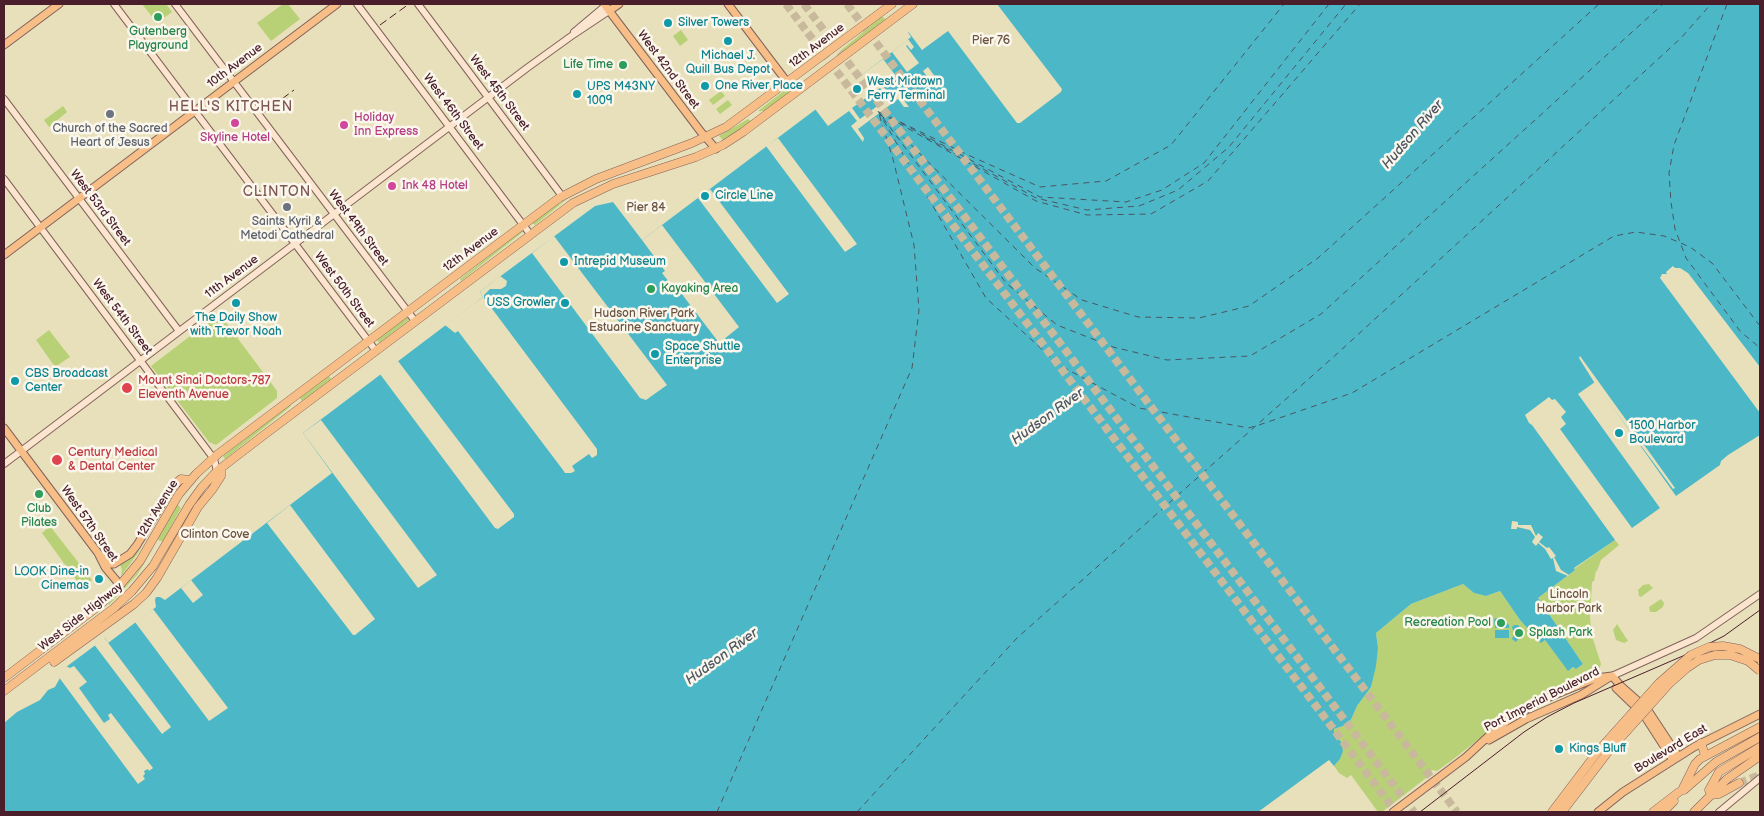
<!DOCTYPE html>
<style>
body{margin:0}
#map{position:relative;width:1764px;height:816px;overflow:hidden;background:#e8e0ba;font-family:"Balsamiq Sans",sans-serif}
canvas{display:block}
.frame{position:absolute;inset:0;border:5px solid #4a1f2b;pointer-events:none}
</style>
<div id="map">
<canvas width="1764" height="816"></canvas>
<div class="frame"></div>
</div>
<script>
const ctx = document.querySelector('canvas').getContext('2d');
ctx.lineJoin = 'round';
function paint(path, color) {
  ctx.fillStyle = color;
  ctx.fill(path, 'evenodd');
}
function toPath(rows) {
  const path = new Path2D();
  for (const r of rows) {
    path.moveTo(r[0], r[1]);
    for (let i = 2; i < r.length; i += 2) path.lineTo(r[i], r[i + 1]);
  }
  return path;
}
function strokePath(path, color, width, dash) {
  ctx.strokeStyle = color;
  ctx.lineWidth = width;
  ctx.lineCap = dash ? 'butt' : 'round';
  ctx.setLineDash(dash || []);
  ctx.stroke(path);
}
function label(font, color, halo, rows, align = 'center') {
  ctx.font = font + ' "Balsamiq Sans",sans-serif';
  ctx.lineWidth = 5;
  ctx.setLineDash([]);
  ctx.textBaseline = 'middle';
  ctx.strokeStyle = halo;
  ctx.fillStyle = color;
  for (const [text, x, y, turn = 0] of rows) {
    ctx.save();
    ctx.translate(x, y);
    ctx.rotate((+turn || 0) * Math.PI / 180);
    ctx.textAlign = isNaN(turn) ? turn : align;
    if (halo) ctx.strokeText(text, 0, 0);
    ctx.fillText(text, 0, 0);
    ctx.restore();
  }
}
paint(toPath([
 [142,4,166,4,172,12,157,23],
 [283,4,288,4,300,19,271,41,257,23],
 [881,17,883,17,886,20,840,54,839,52],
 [681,30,688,40,680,46,673,36],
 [790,86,793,90,765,111,758,111],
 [721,91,725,96,713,105,709,100],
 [728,100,732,105,720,114,716,109],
 [63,106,67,112,49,127,44,120],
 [748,119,751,121,724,141,719,136],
 [567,199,535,225,532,223,555,206],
 [523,230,524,231,461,281,460,279,488,257],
 [215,317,224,320,277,391,277,398,216,445,209,442,151,366],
 [407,317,409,320,379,343,377,340],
 [49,330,70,357,55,367,36,340],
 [329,376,331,379,302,401,300,398],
 [290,405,291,406,225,459,223,456],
 [177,505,178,505,181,508,163,541,159,541,158,538],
 [50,526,92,580,82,588,42,533],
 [146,535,138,553,121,576,122,570,120,564,136,553],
 [1615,540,1619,545,1601,560,1597,571,1596,571,1594,581,1592,582,1590,618,1592,636,1601,664,1599,670,1570,684,1541,696,1536,696,1528,700,1451,761,1437,771,1432,770,1426,778,1382,812,1378,812,1351,775,1347,778,1339,773,1334,766,1340,759,1341,742,1334,733,1334,729,1349,724,1357,706,1371,687,1378,648,1376,633,1411,604,1463,584,1474,593,1486,596,1500,591,1520,620,1541,642,1545,640,1568,670,1574,667,1576,669,1583,664,1538,598,1575,570,1574,569],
 [153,549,137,575,109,605,108,604,136,574],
 [1649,584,1653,588,1641,597,1639,596,1638,590,1643,585],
 [1661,599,1664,603,1663,607,1656,612,1650,612,1649,607],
 [1617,624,1628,641,1624,643,1616,640,1613,630]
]), '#b8d176');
paint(toPath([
 [946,4,1760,4,1760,367,1688,273,1680,268,1675,268,1673,266,1666,272,1667,274,1662,274,1660,278,1760,413,1760,435,1728,455,1721,461,1720,465,1676,496,1595,382,1578,394,1660,508,1632,528,1560,429,1566,424,1561,417,1566,412,1555,399,1552,400,1549,397,1525,415,1529,423,1532,425,1615,540,1574,568,1575,570,1538,598,1583,664,1576,669,1573,667,1568,671,1545,640,1541,643,1520,620,1500,591,1486,596,1474,593,1463,584,1411,604,1376,633,1378,648,1376,666,1371,687,1357,706,1349,724,1334,729,1334,733,1341,742,1343,751,1340,759,1334,766,1329,760,1258,812,4,812,4,723,17,712,40,700,48,690,55,687,66,667,105,638,108,643,156,607,155,600,156,597,160,597,165,600,332,473,303,433,483,297,480,292,490,284,595,206,613,202,642,240,892,52,911,37,908,32],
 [1497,618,1504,620,1509,625,1509,628,1495,628,1494,619],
 [1514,625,1518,625,1523,632,1516,642,1512,639,1514,634,1512,627],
 [1495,630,1509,630,1509,638,1495,638]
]), '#4cb8c7');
paint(toPath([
 [942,4,997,4,1062,89,1061,92,1020,123,1017,123,948,31,922,50,907,30],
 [908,39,914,47,911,50,907,45,906,46,919,63,907,72,892,52],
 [883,59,896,76,883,86,891,96,897,91,909,107,904,107,898,99,858,129,864,138,863,142,851,126,857,121,849,111,828,126,815,109],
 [880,88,888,98,860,119,852,108],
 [928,67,941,85,936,89,923,71],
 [778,138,857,244,845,252,766,146],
 [710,189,789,294,777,303,698,198],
 [662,225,739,327,723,340,727,346,732,345,734,348,730,352,726,352,678,289,676,291,662,273,665,271,642,240],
 [554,236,667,385,646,400,640,398,532,253],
 [500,276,507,281,506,286,501,289,490,289,484,295,484,298,597,449,597,455,592,458,589,454,572,466,575,471,571,473,565,473,563,470,458,331,455,333,445,325,483,297,480,292],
 [1580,356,1660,467,1675,488,1673,489,1594,382,1579,358],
 [398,361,514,514,514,517,498,529,495,528,380,374],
 [321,420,437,575,418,588,303,433],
 [290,505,375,619,355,635,353,635,267,523],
 [1512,521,1518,522,1518,525,1531,525,1536,536,1538,533,1543,537,1539,542,1547,548,1549,547,1556,556,1554,557,1561,570,1569,575,1568,576,1556,571,1553,558,1551,559,1545,549,1538,543,1536,546,1532,542,1535,537,1530,530,1517,527,1517,529,1511,529],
 [191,580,203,595,193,603,181,588],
 [153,609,228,708,209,721,135,622],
 [103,636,171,727,162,734,93,643],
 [64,665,70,668,74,666,87,682,79,688,104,723,110,719,108,715,111,713,153,768,149,771,148,769,144,771,145,774,143,776,145,779,138,784,58,676]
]), '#e8e0ba');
strokePath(toPath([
 [1727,4,1674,145,1669,173,1671,202,1675,229,1686,258,1740,331,1760,348],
 [878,111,986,298,1059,365,1139,408,1249,428,1255,426],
 [879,112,1036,201,1087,215,1151,214,1208,181,1360,4],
 [880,114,1035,268,1082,300,1138,317,1199,318,1249,306,1318,258,1599,4],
 [890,117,968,155,1040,187,1106,181,1171,145,1284,4],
 [883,118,1006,283,1057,325,1113,347,1167,360,1250,356,1321,314,1663,4],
 [901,123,1040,197,1126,202,1162,190,1204,163,1329,4],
 [925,137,1036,198,1087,210,1139,206,1178,190,1229,147,1346,4],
 [1259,425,1352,393,1614,236,1636,232,1664,236,1690,247,1712,263,1760,326],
 [717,812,912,368,919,310,914,245,893,159,879,114],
 [857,812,1017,638,1339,352,1681,38,1711,4]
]), '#4b5562', 1, [6, 5]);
strokePath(toPath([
 [786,4,1396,812],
 [804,4,1414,812],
 [847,4,1457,812],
 [1739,783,1760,775]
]), '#c8b99d', 8, [8, 4]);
const secondary = toPath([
 [114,4,376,351],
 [175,4,415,321],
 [357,4,530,234],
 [418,4,562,196],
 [574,32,605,6],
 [4,99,179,331],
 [4,179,214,459,217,471],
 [4,464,527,68,570,37,609,11],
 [1612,676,1696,638,1760,594],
 [1719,812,1760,778]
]);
const primary = toPath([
 [604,4,701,132,716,149],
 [728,4,787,82],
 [609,11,619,4],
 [4,45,59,4],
 [4,255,337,4],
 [4,428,98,553,105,567,120,585],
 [102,556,110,564,114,564,130,554,137,545,173,486],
 [1612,676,1621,686,1647,709,1678,756],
 [1616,688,1644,715,1673,760],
 [1489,740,1526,719,1581,695,1610,677],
 [1393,812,1466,757,1494,731,1515,715,1542,700,1596,678,1612,676],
 [1598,812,1623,792,1694,747,1760,714]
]);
const highway = toPath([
 [173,486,181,479,190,480],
 [54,662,134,604,146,593,157,578,198,507,212,490,221,476,221,468],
 [4,678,100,605,120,585,140,561,179,494,196,474,218,454,559,198,596,179,692,143,726,127,892,4],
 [4,691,114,608,132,591,153,566,189,505,202,487,217,471,264,435,573,203,613,184,696,157,723,145,743,132,913,4],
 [1701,743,1705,755],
 [1683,788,1695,764,1700,759,1760,727],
 [1684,790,1716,762,1760,737],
 [1711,795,1709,790,1719,772,1760,747],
 [1711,795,1719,794,1739,783],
 [1552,812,1599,750],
 [1562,812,1608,752],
 [1653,812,1679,792],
 [1663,812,1674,801],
 [1694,812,1727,779,1760,756]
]);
strokePath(secondary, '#81635d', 8);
strokePath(primary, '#81635d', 9);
strokePath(highway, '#81635d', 9);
strokePath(secondary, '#fce5cf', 6);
strokePath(primary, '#f7be87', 7);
strokePath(highway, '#f7be87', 8);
strokePath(toPath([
 [1420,812,1524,732,1547,717,1574,703,1692,652,1724,636,1760,610]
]), '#4a1f2b', 1);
strokePath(toPath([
 [380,25,409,4],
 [263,113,294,90]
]), '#4a1f2b', 1, [8, 4]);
const highwayBridge = toPath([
 [1599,750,1659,683,1691,655,1709,647,1723,646,1740,649,1760,659],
 [1608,752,1669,684,1687,668,1699,660,1715,655,1730,655,1748,661,1760,671]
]);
strokePath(highwayBridge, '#81635d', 9, []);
strokePath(highwayBridge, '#f7be87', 8);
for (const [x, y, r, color] of [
 [158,17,5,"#2e9e5b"],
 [668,23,5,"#0f9aa8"],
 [728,41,5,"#0f9aa8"],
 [623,65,5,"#2e9e5b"],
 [705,86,5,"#0f9aa8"],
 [857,89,5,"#0f9aa8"],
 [577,94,5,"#0f9aa8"],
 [110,114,5,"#6b7280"],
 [235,123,5,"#d1479c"],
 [344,125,5,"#d1479c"],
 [392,186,5,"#d1479c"],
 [705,196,5,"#0f9aa8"],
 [287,207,5,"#6b7280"],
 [564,262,5,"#0f9aa8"],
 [651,289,5,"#2e9e5b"],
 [236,303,5,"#0f9aa8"],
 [565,303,5,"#0f9aa8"],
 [655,354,5,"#0f9aa8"],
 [15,381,5,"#0f9aa8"],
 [127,388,6,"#e0444e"],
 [1619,433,5,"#0f9aa8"],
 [57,460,6,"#e0444e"],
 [39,494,5,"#2e9e5b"],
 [99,579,5,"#0f9aa8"],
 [1501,623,5,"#2e9e5b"],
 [1519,633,5,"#2e9e5b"],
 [1559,749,5,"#0f9aa8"]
]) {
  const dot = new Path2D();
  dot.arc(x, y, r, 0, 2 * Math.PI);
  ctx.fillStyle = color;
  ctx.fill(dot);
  strokePath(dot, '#fbf7ec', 2);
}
label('12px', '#0d838f', '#fbf7ec', [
 ["Silver Towers",678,23],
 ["Michael J.",728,56,"center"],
 ["Quill Bus Depot",728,70,"center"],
 ["West Midtown",867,82],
 ["Ferry Terminal",867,96],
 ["One River Place",715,86],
 ["UPS M43NY",587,87],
 ["1009",587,101],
 ["Circle Line",715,196],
 ["Intrepid Museum",574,262],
 ["USS Growler",555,303,"right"],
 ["The Daily Show",236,318,"center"],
 ["with Trevor Noah",236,332,"center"],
 ["Space Shuttle",665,347],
 ["Enterprise",665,361],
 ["CBS Broadcast",25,374],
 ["Center",25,388],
 ["1500 Harbor",1629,426],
 ["Boulevard",1629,440],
 ["LOOK Dine-in",89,572,"right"],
 ["Cinemas",89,586,"right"],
 ["Kings Bluff",1569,749]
], 'left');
label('12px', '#27864d', '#fbf7ec', [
 ["Gutenberg",158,32],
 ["Playground",158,46],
 ["Life Time",613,65,"right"],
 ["Kayaking Area",661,289,"left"],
 ["Club",39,509],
 ["Pilates",39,523],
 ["Recreation Pool",1491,623,"right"],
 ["Splash Park",1529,633,"left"]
]);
label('12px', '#6b5442', '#fbf7ec', [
 ["Pier 76",991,41],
 ["Pier 84",646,208],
 ["Hudson River Park",644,314],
 ["Estuarine Sanctuary",644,328],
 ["Clinton Cove",215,535],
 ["Lincoln",1569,595],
 ["Harbor Park",1569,609]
]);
label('12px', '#4a1f2b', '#fbf7ec', [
 ["12th Avenue",817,46,-37],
 ["10th Avenue",235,66,-37],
 ["West 42nd Street",668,70,53],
 ["West 45th Street",499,93,53],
 ["West 46th Street",453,112,53],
 ["West 53rd Street",100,208,53],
 ["West 49th Street",358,228,53],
 ["12th Avenue",471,250,-37],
 ["11th Avenue",232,277,-37],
 ["West 50th Street",344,290,53],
 ["West 54th Street",122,317,53],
 ["12th Avenue",158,509,-58],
 ["West 57th Street",89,524,55],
 ["West Side Highway",81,617,-38],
 ["Port Imperial Boulevard",1542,700,-27],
 ["Boulevard East",1671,749,-31]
]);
label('12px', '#b23c85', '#fbf7ec', [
 ["Holiday",354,118],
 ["Inn Express",354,132],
 ["Skyline Hotel",235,138,"center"],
 ["Ink 48 Hotel",402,186]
], 'left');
label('12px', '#5b616d', '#fbf7ec', [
 ["Church of the Sacred",110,129],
 ["Heart of Jesus",110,143],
 ["Saints Kyril &",287,222],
 ["Metodi Cathedral",287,236]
]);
label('12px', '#be3a42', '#fbf7ec', [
 ["Mount Sinai Doctors-787",138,381],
 ["Eleventh Avenue",138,395],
 ["Century Medical",68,453],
 ["& Dental Center",68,467]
], 'left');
ctx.letterSpacing = '1px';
label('14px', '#7e5552', '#fbf7ec', [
 ["HELL'S KITCHEN",231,107],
 ["CLINTON",277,192]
]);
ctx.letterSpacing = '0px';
label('italic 14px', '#4b5562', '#fbf7ec', [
 ["Hudson River",1413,135,-49],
 ["Hudson River",1048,417,-36],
 ["Hudson River",722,657,-36]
]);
</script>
